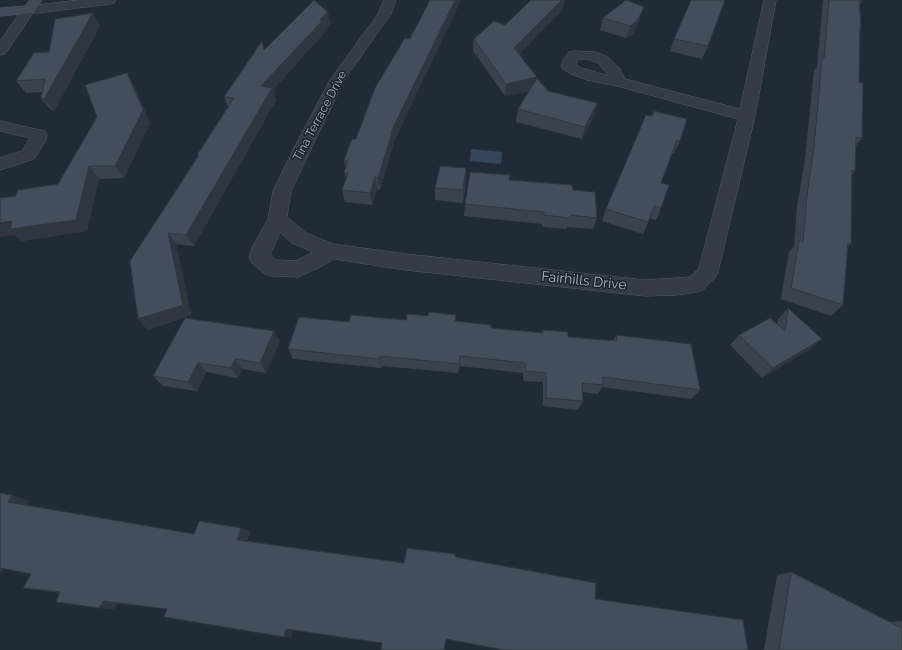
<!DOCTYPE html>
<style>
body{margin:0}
canvas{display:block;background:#212a37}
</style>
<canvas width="902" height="650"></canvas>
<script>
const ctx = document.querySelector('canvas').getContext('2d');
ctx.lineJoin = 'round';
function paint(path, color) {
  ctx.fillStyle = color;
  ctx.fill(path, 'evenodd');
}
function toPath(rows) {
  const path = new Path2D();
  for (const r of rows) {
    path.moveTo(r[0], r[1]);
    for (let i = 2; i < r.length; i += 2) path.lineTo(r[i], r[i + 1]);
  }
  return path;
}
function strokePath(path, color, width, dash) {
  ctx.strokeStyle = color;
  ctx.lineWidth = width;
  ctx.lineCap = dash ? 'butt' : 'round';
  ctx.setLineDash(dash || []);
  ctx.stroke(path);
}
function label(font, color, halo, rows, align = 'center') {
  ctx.font = font + ' Raleway,sans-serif';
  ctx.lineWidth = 3;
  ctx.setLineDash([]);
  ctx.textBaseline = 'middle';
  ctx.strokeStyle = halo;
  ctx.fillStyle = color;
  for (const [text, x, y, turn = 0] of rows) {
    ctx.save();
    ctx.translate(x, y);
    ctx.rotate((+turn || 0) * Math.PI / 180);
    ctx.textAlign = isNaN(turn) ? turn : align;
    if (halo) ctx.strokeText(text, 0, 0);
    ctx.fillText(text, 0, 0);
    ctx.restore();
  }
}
paint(toPath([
 [471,149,502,152,501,164,470,161]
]), '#36455e');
const minor = toPath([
 [384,0,396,0,391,14,344,80,291,191,287,217,306,233,333,244,406,254,645,280,690,277,699,268,738,119,617,86,587,80,571,74,563,69,561,66,563,60,569,52,574,51,595,52,608,57,620,69,625,79,740,109,764,0,776,0,755,116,718,272,715,278,703,290,696,292,677,295,645,296,406,270,334,259,320,267,298,277,272,276,265,274,252,263,249,258,252,248,268,219,273,191,294,148,330,80,378,14,384,0],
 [578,59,588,59,598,63,609,76,581,68,576,65,578,59],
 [280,232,292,243,313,252,296,261,276,260,270,255,280,232],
 [29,6,34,7,35,10,5,54,0,55,0,41,24,7,29,6],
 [0,121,45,131,47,135,46,140,34,159,0,170,0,158,22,151,30,138,0,131,0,121]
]);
const tertiary = toPath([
 [79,0,116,0,114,3,110,4,29,14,24,13,23,10,24,7,29,6,79,0]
]);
const secondary = toPath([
 [30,0,42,0,34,13,0,16,0,8,25,6,30,0]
]);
strokePath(minor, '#525a65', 1);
strokePath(tertiary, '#525a65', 1);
strokePath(secondary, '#525a65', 1);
paint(minor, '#353c48');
paint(tertiary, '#353c48');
paint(secondary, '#434b5b');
paint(toPath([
 [430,0,461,0,393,143,393,145,380,190,377,189,372,205,345,202,342,190,346,179,344,172,346,168,344,160,356,139],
 [823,0,862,0,862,1,860,5,861,28,860,30,859,82,862,138,856,146,855,171,852,175,851,244,847,248,843,305,831,316,781,299,789,252,794,246,797,207,805,159,814,70,817,67],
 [563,9,519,54,537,77,537,78,548,91,597,103,594,116,582,139,516,122,518,109,529,91,505,96,473,51,474,39,505,25],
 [328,12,330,24,324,31,324,33,273,90,276,100,194,246,176,244,191,315,148,330,138,319,130,261,198,157,197,155,228,107,224,97,265,50],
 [603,18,640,19,633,34,626,38,600,30],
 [100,26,54,111,51,110,41,98,42,92,26,93,16,81,49,52],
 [674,39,708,46,702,59,670,51],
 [127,73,134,86,150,123,124,178,99,179,87,231,22,241,15,235,16,196,58,184,97,117],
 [646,115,680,141,674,153,672,153,661,183,661,208,656,220,650,218,643,234,602,221,606,209],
 [466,180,463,203,435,200,435,188],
 [509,180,573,190,597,218,593,229,567,227,567,229,542,227,542,224,464,216,465,204],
 [788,308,810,349,762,378,730,345,739,335,777,324,778,319],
 [456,315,456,321,491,328,542,333,543,330,568,337,613,341,616,335,700,390,691,399,602,387,598,394,582,392,583,401,578,410,543,406,543,382,523,381,523,373,460,366,458,373,382,366,382,368,293,359,288,349,349,322,406,320,428,316],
 [274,331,280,341,266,373,242,369,238,378,206,372,197,391,163,386,153,376],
 [0,493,29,501,26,505,194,534,250,532,247,541,404,563,455,557,595,599,748,650,503,650,446,639,382,643,293,630,291,637,284,637,167,609,118,603,114,609,99,608,60,593,23,588,31,574,4,568],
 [791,572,890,622,902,621,902,650,764,650,777,575]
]), '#3a424f');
paint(toPath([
 [455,0,461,0,393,143,393,145,380,190,378,178,391,132],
 [562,0,565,0,563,9,512,61,514,48],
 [644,7,640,19,633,34,626,38,630,26],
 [328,12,330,24,324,31,324,33,273,90,276,100,194,246,186,235,261,86],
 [93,13,100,26,54,111,44,99],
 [127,73,134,86,150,123,124,178,115,166],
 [537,77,535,90,505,96,506,84],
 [597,103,594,116,582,139,585,127],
 [89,166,99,179,87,231,22,241,15,235,0,237,0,223,12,221],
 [466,168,466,180,463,203,463,190],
 [375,177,377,189,372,205,370,193],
 [168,233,176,244,191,315,148,330,138,319],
 [274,331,280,341,266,373,260,363],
 [822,339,810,349,762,378,773,368],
 [380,356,382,366,382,368,379,359],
 [460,356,460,366,458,373,459,364],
 [235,359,242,369,238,378,231,368],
 [198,363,206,372,197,391,188,382],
 [12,495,29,501,25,508,8,502],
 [241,528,250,532,246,544,237,540],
 [0,567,4,568,0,575],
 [103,601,118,603,114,609,99,608],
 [286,629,293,630,291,637,284,637]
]), '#2f3640');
const building = toPath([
 [314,0,328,12,320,20,322,21,261,86,272,88,186,235,168,233,183,305,138,319,130,261,199,155,197,155,234,98,224,97,262,41,264,50,314,0],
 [430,0,455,0,391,132,392,133,378,178,375,177,370,193,342,190,348,173,344,172,348,161,344,160,352,139,356,139,375,88,405,38,410,39,430,0],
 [531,0,562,0,514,48,537,77,506,84,474,39,494,21,505,25,531,0],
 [626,0,644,7,637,21,630,26,603,18,626,0],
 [691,0,725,0,708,46,674,39,691,0],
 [829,0,862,0,862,1,859,1,861,28,860,28,859,82,863,83,862,138,856,137,855,171,852,170,851,244,848,243,843,305,791,288,799,241,803,242,807,195,814,147,822,58,824,58,829,0],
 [93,13,44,99,41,98,45,79,16,81,34,53,49,52,55,19,93,13],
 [127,73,143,110,115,166,89,166,76,220,10,229,12,221,0,223,0,198,16,196,18,190,58,184,97,117,85,85,127,73],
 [537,78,548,91,597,103,585,127,518,109,537,78],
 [654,111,687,119,680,141,677,140,661,183,669,185,661,208,654,206,648,222,606,209,646,115,652,116,654,111],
 [440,166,466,168,463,190,435,188,440,166],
 [470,172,510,175,509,180,572,185,573,190,595,192,597,218,570,215,570,218,544,215,544,212,465,204,470,172],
 [788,308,822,339,773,368,739,335,770,318,785,331,788,308],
 [429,312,456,315,455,321,491,325,491,328,543,333,543,330,568,332,568,337,617,341,616,335,691,344,700,390,603,377,603,385,582,383,583,401,546,398,546,373,525,371,526,363,460,356,459,364,380,356,379,359,288,349,299,317,349,322,351,315,406,320,407,314,428,316,429,312],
 [185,318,274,331,260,363,235,359,231,368,198,363,188,382,153,376,185,318],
 [0,493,12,495,8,502,194,534,199,521,241,528,237,540,404,563,407,548,455,554,455,557,596,583,595,599,743,620,748,650,505,650,446,639,444,650,381,650,382,643,286,629,284,637,164,617,167,609,103,601,99,608,56,602,60,592,23,588,31,574,0,568,0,493],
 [791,572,902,628,902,650,779,650,791,572]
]);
paint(building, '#434d5c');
strokePath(building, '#2f3640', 1);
label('12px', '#afb7c4', '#1a212c', [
 ["Tina Terrace Drive",320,116,-62]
]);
label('14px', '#afb7c4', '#1a212c', [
 ["Fairhills Drive",584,281,6]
]);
</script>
